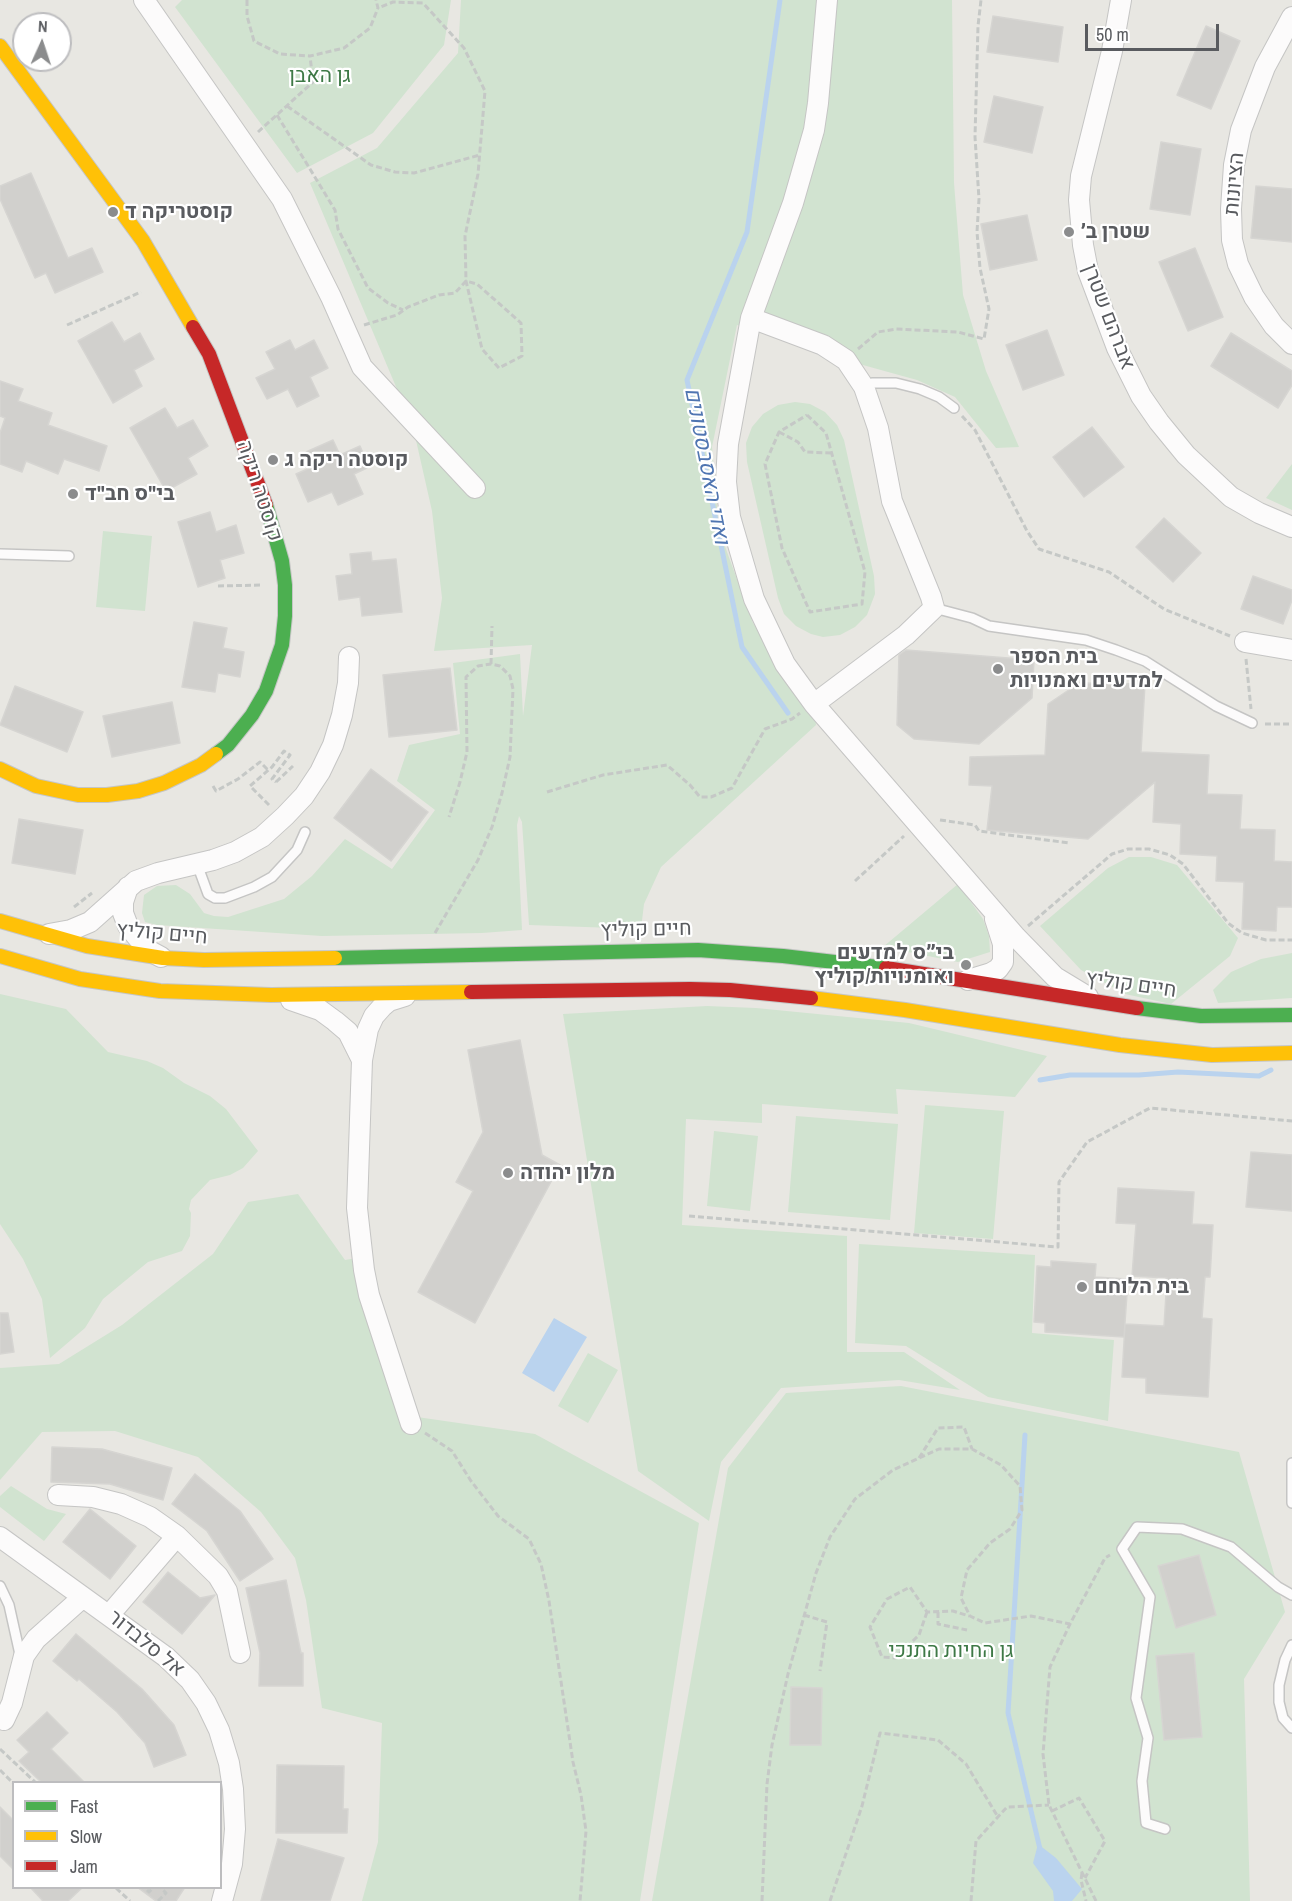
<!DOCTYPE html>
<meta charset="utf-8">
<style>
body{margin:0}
#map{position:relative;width:1292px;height:1901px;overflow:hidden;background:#e8e7e2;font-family:"Archivo Narrow",sans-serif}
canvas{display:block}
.legend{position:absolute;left:12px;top:1781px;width:210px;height:108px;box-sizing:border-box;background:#fff;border:2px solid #bdbdbf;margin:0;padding:8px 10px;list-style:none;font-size:18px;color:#595b5f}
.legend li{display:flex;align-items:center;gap:12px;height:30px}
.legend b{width:30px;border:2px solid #bdbdbf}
.north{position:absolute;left:12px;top:12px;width:60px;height:60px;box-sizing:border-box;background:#fff;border:2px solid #bdbdbf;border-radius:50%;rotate:3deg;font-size:16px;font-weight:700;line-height:24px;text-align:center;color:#595b5f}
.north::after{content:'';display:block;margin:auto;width:21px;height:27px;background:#8b8c8d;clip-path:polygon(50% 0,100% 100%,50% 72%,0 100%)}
.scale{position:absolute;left:1085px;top:24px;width:134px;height:27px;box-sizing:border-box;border:3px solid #595b5f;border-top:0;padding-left:8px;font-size:18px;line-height:21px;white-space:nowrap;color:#595b5f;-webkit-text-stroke:4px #fff;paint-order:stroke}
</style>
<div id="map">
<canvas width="1292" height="1901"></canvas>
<ul class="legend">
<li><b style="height:8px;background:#4caf50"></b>Fast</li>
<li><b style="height:8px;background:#ffc107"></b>Slow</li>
<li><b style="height:8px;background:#c62828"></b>Jam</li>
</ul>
<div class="north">N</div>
<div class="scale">50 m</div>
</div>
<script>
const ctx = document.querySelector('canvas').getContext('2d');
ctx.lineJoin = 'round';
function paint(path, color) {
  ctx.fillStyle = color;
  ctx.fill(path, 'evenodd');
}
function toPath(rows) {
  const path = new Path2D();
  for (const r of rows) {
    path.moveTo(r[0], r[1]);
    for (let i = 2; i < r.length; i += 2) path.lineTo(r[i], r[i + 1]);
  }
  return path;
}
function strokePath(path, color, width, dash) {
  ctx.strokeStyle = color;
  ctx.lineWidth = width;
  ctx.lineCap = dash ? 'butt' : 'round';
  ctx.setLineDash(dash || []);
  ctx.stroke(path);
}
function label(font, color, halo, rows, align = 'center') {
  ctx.font = font + ' "Archivo Narrow",Heebo,sans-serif';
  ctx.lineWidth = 4.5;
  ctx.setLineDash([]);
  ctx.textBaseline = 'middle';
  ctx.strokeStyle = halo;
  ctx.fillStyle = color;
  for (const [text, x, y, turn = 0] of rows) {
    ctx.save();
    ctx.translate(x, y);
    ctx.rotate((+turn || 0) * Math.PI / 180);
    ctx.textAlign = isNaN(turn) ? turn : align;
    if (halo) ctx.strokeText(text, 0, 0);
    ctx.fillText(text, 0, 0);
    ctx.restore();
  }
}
paint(toPath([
 [182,0,451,0,444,45,373,133,297,173,175,7],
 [461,0,952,0,954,183,963,295,986,371,1019,447,996,448,955,397,917,380,852,362,737,325,712,447,719,530,753,623,814,704,816,725,661,867,644,904,641,929,529,925,522,822,519,816,517,825,522,930,482,933,322,936,157,925,145,922,142,913,144,895,157,886,176,885,190,894,204,913,214,916,228,917,284,899,312,876,345,839,392,869,435,810,397,781,409,745,460,734,453,663,520,654,523,716,532,645,434,651,442,598,432,511,413,427,310,183,377,148,458,53],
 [795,402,810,404,825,412,837,425,844,440,874,576,875,594,867,615,855,627,840,635,823,637,811,634,796,626,784,614,778,598,747,462,746,443,752,427,763,414,778,405],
 [1292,464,1292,510,1266,498],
 [103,531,152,536,145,611,96,607],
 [1129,857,1151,857,1177,865,1238,938,1230,956,1171,1004,1125,994,1081,970,1040,926,1108,868],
 [958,884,983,919,989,936,990,952,958,962,883,947],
 [1292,953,1292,998,1218,1003,1213,990,1231,972,1261,959],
 [0,994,66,1009,108,1052,147,1061,163,1068,184,1083,210,1096,226,1109,258,1151,243,1168,230,1175,210,1180,191,1200,189,1209,191,1213,190,1236,182,1251,148,1262,103,1299,85,1328,50,1358,42,1299,23,1259,0,1224],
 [707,1006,756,1008,909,1023,1047,1056,1015,1097,896,1089,898,1114,762,1104,762,1123,686,1119,682,1225,847,1236,847,1352,904,1352,960,1390,899,1380,781,1388,721,1462,709,1521,638,1471,563,1014],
 [925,1105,1004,1111,993,1239,914,1233],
 [796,1116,898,1124,890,1220,788,1212],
 [714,1131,758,1136,750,1211,707,1206],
 [298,1194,345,1260,357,1258,417,1417,535,1434,699,1523,640,1901,362,1901,378,1842,382,1723,322,1708,306,1600,295,1558,261,1512,198,1457,115,1431,42,1432,0,1480,0,1368,59,1364,122,1325,213,1254,248,1202],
 [859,1244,1035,1255,1032,1333,1114,1340,1108,1421,988,1397,906,1346,855,1343],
 [588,1353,618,1370,588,1423,558,1406],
 [901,1386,1239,1452,1285,1612,1244,1679,1250,1901,652,1901,728,1468,786,1393],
 [11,1486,47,1509,66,1514,44,1541,0,1507,0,1496]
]), '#d1e3d0');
paint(toPath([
 [554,1318,587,1337,554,1392,522,1373],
 [1038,1844,1056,1858,1082,1889,1072,1901,1054,1901,1053,1891,1033,1863]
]), '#bad3ee');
strokePath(toPath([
 [780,0,747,232,687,380,742,647,788,713],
 [1040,1080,1070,1075,1139,1075,1178,1072,1259,1076,1271,1070],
 [1025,1435,1008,1713,1040,1849]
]), '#bad3ee', 5);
const building = toPath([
 [993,16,1063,27,1058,62,987,52,993,16],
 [1206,26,1240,41,1211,109,1177,95,1206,26],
 [994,96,1043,107,1032,153,984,142,994,96],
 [1161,142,1201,149,1190,215,1150,209,1161,142],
 [31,173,68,258,92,248,103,272,55,293,46,273,35,278,0,199,0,186,31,173],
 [1256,186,1292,189,1292,242,1251,238,1256,186],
 [1027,215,1037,260,990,270,981,224,1027,215],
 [1195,248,1223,317,1188,331,1159,262,1195,248],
 [112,322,124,342,140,333,154,359,134,370,142,386,113,403,78,341,112,322],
 [1047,330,1064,375,1023,390,1006,345,1047,330],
 [1231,333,1292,371,1292,385,1278,408,1211,366,1231,333],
 [290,340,295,350,314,340,328,368,310,377,319,396,297,407,288,389,267,399,256,378,275,369,266,352,290,340],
 [0,381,23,389,18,401,52,413,48,425,107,446,99,471,64,459,58,474,26,461,22,472,0,464,0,433,5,418,0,416,0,381],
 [165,408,177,428,193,420,208,446,188,458,197,474,166,491,130,428,165,408],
 [1092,427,1124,467,1084,497,1053,457,1092,427],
 [333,440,340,455,360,446,369,467,354,474,363,494,338,505,332,492,308,502,296,474,312,467,306,452,333,440],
 [210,512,216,532,236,525,244,553,220,560,225,578,198,587,178,522,210,512],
 [1164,518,1201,553,1173,582,1136,547,1164,518],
 [371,552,372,561,396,559,402,612,362,616,360,597,339,600,336,576,352,574,350,554,371,552],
 [1253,576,1292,590,1292,600,1283,624,1241,609,1253,576],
 [194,622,227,628,223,648,244,652,240,677,218,673,215,692,182,687,194,622],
 [906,650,1034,660,1032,698,979,744,914,739,897,725,899,655,906,650],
 [450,668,457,730,389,737,383,675,450,668],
 [1079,683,1145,684,1141,752,1209,755,1207,794,1242,795,1240,829,1275,830,1274,861,1292,862,1292,907,1277,907,1276,931,1242,929,1244,882,1216,881,1217,856,1180,854,1181,824,1153,822,1155,782,1088,839,987,830,992,786,969,785,970,757,1045,755,1048,704,1079,683],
 [15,686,83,712,67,752,0,725,15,686],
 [172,702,180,743,112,757,103,716,172,702],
 [371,769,428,812,391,861,334,818,371,769],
 [19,819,83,830,75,874,12,863,19,819],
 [520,1040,542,1155,560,1165,475,1323,418,1292,473,1191,456,1182,483,1132,468,1050,520,1040],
 [1251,1152,1292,1155,1292,1211,1246,1207,1251,1152],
 [1118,1188,1194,1192,1192,1224,1213,1225,1210,1277,1205,1277,1202,1318,1212,1319,1208,1397,1146,1393,1146,1378,1122,1377,1125,1324,1164,1326,1167,1278,1132,1276,1136,1224,1116,1223,1118,1188],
 [1051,1261,1096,1264,1095,1277,1128,1279,1124,1337,1045,1332,1045,1323,1034,1322,1037,1266,1051,1267,1051,1261],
 [0,1313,8,1313,14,1352,0,1354,0,1313],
 [52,1447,102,1449,172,1468,163,1500,110,1484,51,1482,52,1447],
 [195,1474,240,1511,273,1559,240,1581,207,1531,172,1504,195,1474],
 [90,1509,136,1546,110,1579,63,1542,90,1509],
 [1199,1555,1216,1615,1176,1628,1158,1566,1199,1555],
 [168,1572,200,1598,215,1595,182,1634,143,1602,168,1572],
 [286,1580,301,1653,303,1653,303,1686,259,1686,260,1653,246,1588,286,1580],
 [76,1634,142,1689,174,1725,186,1755,154,1767,145,1743,117,1712,79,1679,77,1681,53,1661,76,1634],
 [1194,1653,1202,1737,1164,1740,1156,1656,1194,1653],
 [791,1687,822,1688,821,1745,790,1745,791,1687],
 [47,1712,68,1733,51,1749,84,1782,41,1782,19,1761,29,1752,17,1740,47,1712],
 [277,1765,344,1766,343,1809,348,1809,347,1833,276,1833,277,1765],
 [0,1807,14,1821,14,1870,0,1856,0,1807],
 [278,1839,344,1858,330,1901,261,1901,278,1839],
 [30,1887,83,1887,68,1901,43,1901,30,1887],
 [137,1887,185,1887,176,1901,156,1901,137,1887]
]);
paint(building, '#d1d0cd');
strokePath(building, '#d6d5d2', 1.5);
const lane = toPath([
 [864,387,872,383,896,383,920,389,939,397,954,408],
 [0,554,69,556],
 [934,608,972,618,989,626,1086,640,1116,650,1145,661,1216,706,1252,723],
 [197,864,208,894,215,898,225,898,254,887,272,877,297,850,305,832],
 [1292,1463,1292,1503],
 [0,1586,9,1605,21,1659],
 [1292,1645,1285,1660,1279,1685,1279,1702,1283,1718,1292,1728],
 [1165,1829,1146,1823,1142,1781,1148,1738,1136,1698,1150,1597,1122,1549,1137,1527,1182,1529,1231,1547,1278,1587,1292,1595]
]);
const street = toPath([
 [144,0,282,199,331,297,362,367,475,488],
 [827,0,818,103,814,130,793,203,751,318,728,444,726,482,730,517,754,599,785,664,814,704,1016,937,1055,977,1088,997],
 [1121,0,1112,51,1081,176,1079,200,1083,245,1088,271,1117,348,1141,396,1159,422,1186,455,1231,497,1259,513,1292,527],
 [1292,17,1265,67,1241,130,1234,165,1231,209,1232,240,1238,264,1254,297,1274,326,1292,344],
 [751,318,823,345,846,360,864,387,878,428,892,501,931,597,934,608,906,635,814,704],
 [1245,642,1292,650],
 [128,887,123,902,123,913,128,926,148,950,161,957],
 [49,934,71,930,90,922,136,881,158,873,213,860,235,852,262,837,285,816,304,796,320,772,333,745,342,715,348,683,349,657],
 [968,980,991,973,998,969,1003,962,1003,944,995,919],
 [405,996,389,1001,382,1007,374,1016,368,1029,362,1060,357,1208,364,1270,369,1295,411,1424],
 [291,1000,320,1010,335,1021,348,1032,362,1060],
 [58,1495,93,1497,121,1504,150,1517,177,1536,218,1576,227,1591,240,1653],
 [0,1537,166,1657,190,1680,206,1703,219,1730,229,1763,233,1789,235,1829,232,1864,222,1901],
 [110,1614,177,1536],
 [4,1720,12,1703,24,1656,36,1639,83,1597]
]);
const fast = toPath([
 [216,754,228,745,252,715,266,691,282,645,285,616,285,585,282,561,266,505],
 [335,958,698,950,783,956,886,968],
 [1137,1008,1201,1016,1292,1015]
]);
const slow = toPath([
 [0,46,143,241,193,327],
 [0,769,36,786,78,795,107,795,138,791,164,783,201,765,216,754],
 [0,921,87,946,163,958,204,960,335,958],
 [0,956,80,979,160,991,271,995,471,992],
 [811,998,905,1010,1120,1045,1212,1055,1292,1053]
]);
const jam = toPath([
 [193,327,209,354,266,505],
 [886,968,1137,1008],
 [471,992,690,989,730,990,811,998]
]);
strokePath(lane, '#c5c5c4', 12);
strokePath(street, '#c5c5c4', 22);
strokePath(fast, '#c5c6c5', 16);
strokePath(slow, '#c5c6c5', 16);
strokePath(jam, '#c5c6c5', 16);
strokePath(toPath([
 [247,0,247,16,254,41,280,54,310,56,344,48,370,28,378,8,376,0],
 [287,106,371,165,395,172,414,173,480,155],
 [277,115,335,210,338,229,368,288,388,303,403,310],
 [258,132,313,82,310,56],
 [67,325,141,292],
 [364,325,397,315,408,307,439,295,455,293,466,281,477,284,521,323,522,356,499,368,482,349,466,281,465,236,478,174,485,91,464,48,423,3,393,2,378,8],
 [858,349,878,332,896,329,958,332,984,339,989,309,980,268,977,232,979,199,975,137,978,26,981,0],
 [807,415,826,433,865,572,862,604,810,612,782,548,765,464,779,432,807,415],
 [962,416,975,430,1027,531,1039,549,1109,572,1164,609,1230,636],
 [779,432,798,442,805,452,832,453],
 [218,586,262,585],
 [1246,659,1251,709],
 [491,664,492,626],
 [1265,724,1292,724],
 [276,782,293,766],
 [213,786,216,791,238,779,260,762,268,770],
 [547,792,603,775,667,765,690,785,700,797,711,797,732,788,765,729,792,719,800,713],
 [269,805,250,786,272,767,284,751,290,755,272,779,276,782],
 [940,820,975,825,979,831,1069,843],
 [855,881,904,836],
 [74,907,92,893],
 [1028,926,1112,854,1128,849,1149,849,1170,855,1183,864,1228,923,1242,933,1266,940,1292,940],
 [435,933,478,860,492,827,502,793,510,757,513,689,510,676,500,666,491,664,478,666,466,677,467,752,460,782,449,817],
 [689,1216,1058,1247,1059,1182,1087,1142,1150,1108,1292,1121],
 [425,1433,452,1451,471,1481,498,1516,529,1539,541,1564,549,1601,573,1762,581,1795,586,1831,580,1901],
 [919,1458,938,1428,964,1427,972,1449],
 [927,1612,919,1635,895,1658,882,1657,870,1627,887,1599,910,1587,927,1612,953,1611,969,1616],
 [938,1612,938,1624,967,1630],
 [804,1615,827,1622,820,1671],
 [0,1749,35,1782],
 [0,1770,14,1784],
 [1052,1811,1079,1798,1105,1841,1085,1878],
 [1082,1873,1081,1880,1086,1901],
 [116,1888,130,1901],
 [147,1890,149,1892,153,1888],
 [158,1901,166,1893,161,1888],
 [762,1901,767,1784,772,1745,788,1674,816,1573,830,1537,855,1499,893,1470,939,1449,972,1449,1001,1465,1020,1486,1022,1510,1010,1529,990,1543,967,1570,961,1598,970,1616,985,1623,1031,1616,1070,1624],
 [830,1901,862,1806,880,1733,938,1740,966,1764,998,1817],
 [971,1901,976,1841,1007,1807,1049,1805],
 [1096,1901,1049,1805,1043,1754,1050,1667,1070,1624,1105,1558,1110,1555]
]), '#c5c8c6', 3, [6, 3]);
strokePath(lane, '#fcfbfb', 9);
strokePath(street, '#fcfbfb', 20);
strokePath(fast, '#4caf50', 14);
strokePath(slow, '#ffc107', 14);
strokePath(jam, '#c62828', 14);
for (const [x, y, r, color] of [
 [113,212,6,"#8b8c8d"],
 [1069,232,6,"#8b8c8d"],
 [273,460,6,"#8b8c8d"],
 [73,494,6,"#8b8c8d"],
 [998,669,6,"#8b8c8d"],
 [966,965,6,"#8b8c8d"],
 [508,1173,6,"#8b8c8d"],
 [1082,1287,6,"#8b8c8d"]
]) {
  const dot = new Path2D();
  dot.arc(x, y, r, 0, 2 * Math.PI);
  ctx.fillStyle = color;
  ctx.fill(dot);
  strokePath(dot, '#fff', 2);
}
label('21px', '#3e7946', '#fff', [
 ["גן האבן",320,76],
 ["גן החיות התנכי",951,1651]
]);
label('21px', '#595b5f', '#fff', [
 ["הציונות",1235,184,-85],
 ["אברהם שטרן",1108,317,69],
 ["קוסטה ריקה",259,491,72],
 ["חיים קוליץ",646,930,-1],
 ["חיים קוליץ",162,934,5],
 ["חיים קוליץ",1131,985,8],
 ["אל סלבדור",146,1644,39]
]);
label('bold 21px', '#595b5f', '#fff', [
 ["קוסטריקה ד",125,212],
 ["שטרן ב׳",1081,232],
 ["קוסטה ריקה ג",285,460],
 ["בי\"ס חב\"ד",85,494],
 ["בית הספר",1010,657],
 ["למדעים ואמנויות",1010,681],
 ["בי״ס למדעים",954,953,"right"],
 ["ואומנויות/קוליץ",954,977,"right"],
 ["מלון יהודה",520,1173],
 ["בית הלוחם",1094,1287]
], 'left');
label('italic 22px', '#4f75b1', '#fff', [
 ["ואדי האסבסטונים",706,466,79]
]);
</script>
